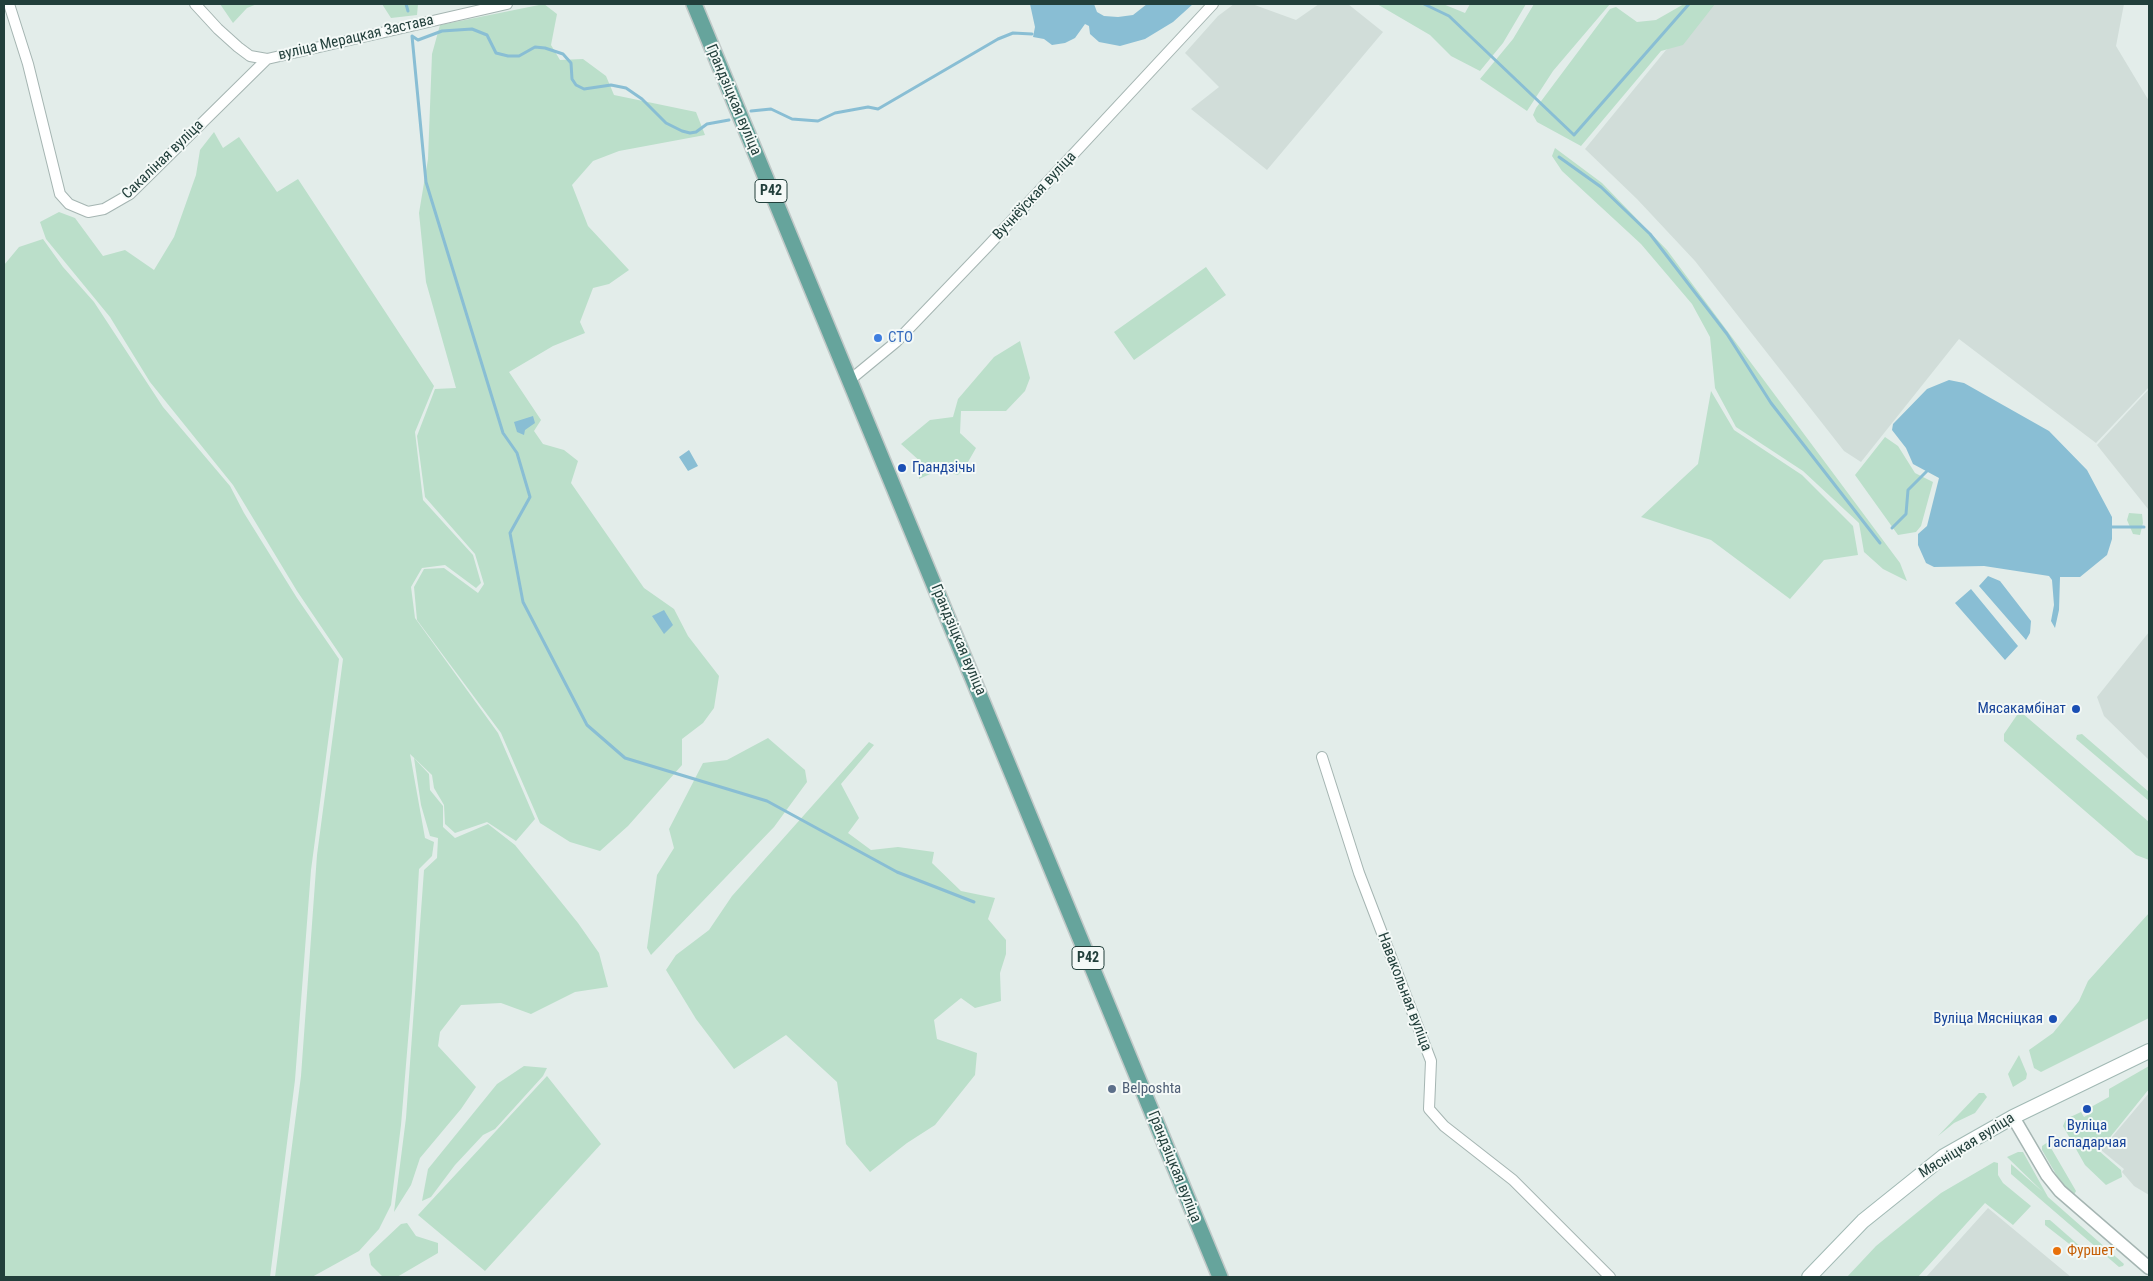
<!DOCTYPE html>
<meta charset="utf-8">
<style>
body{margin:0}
#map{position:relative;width:2153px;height:1281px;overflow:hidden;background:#e3edea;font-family:"Roboto Condensed",sans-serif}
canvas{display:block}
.frame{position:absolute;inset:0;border:5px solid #223f3b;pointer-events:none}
</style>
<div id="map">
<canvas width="2153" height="1281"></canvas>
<div class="frame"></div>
</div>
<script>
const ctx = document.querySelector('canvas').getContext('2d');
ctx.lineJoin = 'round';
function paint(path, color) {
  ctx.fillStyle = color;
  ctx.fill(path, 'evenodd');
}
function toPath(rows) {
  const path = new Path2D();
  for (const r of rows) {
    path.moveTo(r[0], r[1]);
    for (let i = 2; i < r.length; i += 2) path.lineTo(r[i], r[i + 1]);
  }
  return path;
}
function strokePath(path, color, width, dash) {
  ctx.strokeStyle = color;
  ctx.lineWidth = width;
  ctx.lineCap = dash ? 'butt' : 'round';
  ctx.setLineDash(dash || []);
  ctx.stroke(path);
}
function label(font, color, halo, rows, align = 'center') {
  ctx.font = font + ' "Roboto Condensed",sans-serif';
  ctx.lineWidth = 4;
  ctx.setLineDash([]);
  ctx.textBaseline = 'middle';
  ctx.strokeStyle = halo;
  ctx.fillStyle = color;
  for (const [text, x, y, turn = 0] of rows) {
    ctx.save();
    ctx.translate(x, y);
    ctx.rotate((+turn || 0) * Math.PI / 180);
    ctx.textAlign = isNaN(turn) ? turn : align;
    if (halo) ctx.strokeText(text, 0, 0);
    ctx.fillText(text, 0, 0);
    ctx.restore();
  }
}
paint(toPath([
 [1234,4,1252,4,1296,20,1319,4,1348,4,1383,32,1267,170,1191,109,1219,87,1185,53,1218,16],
 [1709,4,2124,4,2116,46,2149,101,2149,387,2096,443,1959,339,1861,462,1844,451,1695,261,1637,199,1585,149,1666,50,1680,40],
 [2149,389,2149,507,2148,509,2097,445],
 [2149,632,2149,760,2104,716,2097,697],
 [2149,1093,2149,1195,2134,1186,2122,1172,2124,1169,2101,1150],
 [1988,1208,2071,1277,1926,1277]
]), '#d1ddd9');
paint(toPath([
 [220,4,257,4,247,8,233,23],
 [382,4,418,4,417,15,391,18],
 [544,4,557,14,551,45,560,60,583,59,606,76,614,95,696,112,705,135,619,151,593,161,572,185,588,226,629,270,609,284,593,288,580,322,585,333,553,346,509,372,541,420,534,431,543,444,564,450,578,461,571,483,644,588,674,609,688,636,719,676,714,708,703,723,682,739,682,765,628,826,600,851,570,842,540,823,501,733,417,620,414,587,424,569,444,568,478,593,484,584,475,554,425,497,417,436,435,389,456,388,426,282,419,213,428,159,432,54,440,25],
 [1377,4,1443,4,1465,13,1470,4,1526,4,1503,43,1480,71,1451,56,1430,35],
 [1534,4,1610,4,1553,71,1527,111,1480,79,1513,39],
 [1684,4,1715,4,1683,45,1661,51,1581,146,1537,122,1533,115,1536,108,1610,9,1616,7,1637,22,1656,20],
 [214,132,223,148,239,137,277,192,298,179,434,386,415,432,423,500,473,555,481,583,476,588,445,565,422,568,411,587,415,618,498,733,535,819,516,841,487,822,455,833,445,824,444,805,434,788,432,775,410,754,425,838,434,842,432,856,419,869,412,992,401,1125,391,1205,379,1229,359,1251,312,1277,275,1277,301,1076,317,855,343,659,297,591,233,485,150,382,110,317,46,239,40,222,59,212,75,218,103,256,125,250,154,270,174,237,196,175,200,150],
 [1555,148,1602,183,1667,250,1900,563,1907,581,1883,569,1864,552,1859,523,1803,471,1736,427,1715,388,1710,337,1692,304,1641,244,1562,171,1552,156],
 [43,239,63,267,94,302,163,407,230,486,244,513,297,598,339,659,311,870,295,1080,270,1277,4,1277,4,265,19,247],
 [1206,267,1226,295,1134,360,1114,332],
 [1020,341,1030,378,1025,391,1006,411,961,411,960,433,976,448,968,462,958,475,939,470,919,479,922,463,901,444,930,420,953,417,958,399,994,357],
 [1711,391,1734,430,1802,475,1853,526,1858,555,1824,560,1790,599,1711,540,1641,517,1698,464],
 [1885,437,1898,446,1915,473,1933,482,1921,526,1916,532,1898,535,1855,475],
 [2129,513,2142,514,2143,523,2140,535,2133,534,2127,520],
 [2022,713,2149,822,2149,860,2136,855,2004,741,2004,734,2017,715],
 [2082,734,2149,792,2149,801,2076,739,2077,735],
 [768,738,805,770,807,782,774,827,651,955,647,948,657,875,674,848,669,829,703,763,727,760],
 [869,742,874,745,841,784,859,818,848,833,871,850,898,847,934,852,932,863,961,891,995,898,988,919,1006,940,1006,954,1000,973,1001,1001,975,1008,961,998,934,1020,937,1039,977,1053,975,1075,935,1125,907,1143,870,1172,846,1144,837,1082,786,1035,734,1069,696,1019,666,970,676,955,709,930,732,896],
 [414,758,429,774,430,790,443,806,443,827,455,838,488,824,515,845,578,923,599,953,608,987,575,992,531,1014,501,1003,461,1005,440,1032,438,1046,476,1087,461,1109,420,1158,411,1185,394,1212,406,1118,424,870,437,858,438,838,430,836,421,805],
 [2149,913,2149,1018,2041,1072,2034,1068,2029,1050,2053,1033,2079,1001,2088,981],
 [2019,1055,2027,1074,2026,1079,2013,1087,2008,1074],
 [524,1066,547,1068,543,1076,495,1129,483,1135,455,1165,431,1197,422,1201,428,1169,497,1084],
 [2149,1066,2149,1089,2099,1151,2121,1170,2122,1177,2106,1185,2085,1165,2063,1126,2066,1119,2081,1112,2084,1117,2093,1112,2091,1107,2109,1097,2109,1089],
 [547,1076,601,1144,485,1271,418,1215],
 [1979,1093,1984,1093,1987,1097,1975,1113,1954,1123,1938,1136],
 [2059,1137,2062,1140,2051,1148,2076,1191,2073,1197,2057,1176,2042,1150,2042,1146,2054,1138],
 [2018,1152,2023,1152,2048,1197,2124,1264,2123,1266,2119,1267,2011,1174,2011,1164,2043,1192,2007,1157],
 [1994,1162,1998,1163,1998,1175,2003,1183,2031,1206,2013,1225,1985,1203,1918,1277,1847,1277,1876,1246,1941,1193],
 [2045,1220,2050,1220,2082,1248,2077,1250,2045,1225],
 [407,1223,416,1236,438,1243,438,1253,397,1277,382,1276,371,1265,369,1254,401,1224]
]), '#bbdfca');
paint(toPath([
 [1030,4,1094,4,1097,12,1104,16,1118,17,1133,15,1147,4,1193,4,1173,22,1145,39,1120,46,1099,42,1090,34,1089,26,1085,24,1075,38,1065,43,1052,45,1044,39,1033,37,1035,27],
 [1949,380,1964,383,2049,431,2087,470,2112,517,2112,539,2107,555,2080,577,2060,577,2059,610,2055,628,2051,621,2054,605,2052,580,2049,576,1984,566,1934,567,1926,563,1918,545,1918,534,1927,526,1939,478,1913,464,1906,448,1892,430,1893,424,1927,389],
 [533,416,535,423,525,430,524,435,517,432,514,422],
 [689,450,698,466,688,471,679,457],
 [1988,576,2000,581,2031,621,2030,633,2026,640,1979,586],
 [1971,589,2018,646,2005,660,1955,603],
 [664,610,673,625,664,634,652,616]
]), '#89bed4');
strokePath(toPath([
 [406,4,408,11],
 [1424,4,1449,16,1574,135,1689,4],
 [412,36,426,182,503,433,517,453,530,497,510,533,523,602,587,725,625,758,767,801,897,872,974,902],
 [412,36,418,40,442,31,472,29,487,35,496,53,508,56,519,56,535,47,545,48,563,54,571,63,572,79,576,85,584,89,611,85,626,88,642,99,666,123,682,131,690,133,696,132,707,124,729,120],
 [751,111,771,109,792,119,818,121,835,113,868,107,878,109,998,39,1013,33,1032,34],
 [1559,157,1601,187,1650,234,1727,334,1771,403,1880,543],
 [2112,527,2144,527],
 [1892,528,1906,514,1908,490,1929,469]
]), '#89bed4', 3);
const minor = toPath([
 [9,4,28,64,60,194,69,204,88,212,104,209,130,194,267,59],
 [195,4,218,29,238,47,250,56,267,59,507,4],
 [848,379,856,375,896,342,987,247,1213,4],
 [1322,757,1359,873,1431,1061,1429,1109,1444,1126,1513,1180,1610,1277]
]);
const tertiary = toPath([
 [2013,1117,2047,1175,2060,1191,2149,1268]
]);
const secondary = toPath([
 [1809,1277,1863,1221,1944,1156,2013,1117,2149,1051]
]);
const primary = toPath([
 [694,4,1220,1277]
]);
strokePath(minor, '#a5b5b2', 12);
strokePath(tertiary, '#a5b5b2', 15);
strokePath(secondary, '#a1b9b4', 16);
strokePath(primary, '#c1c9c8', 18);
strokePath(minor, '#fff', 10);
strokePath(tertiary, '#fff', 12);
strokePath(secondary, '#fff', 14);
strokePath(primary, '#66a49c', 15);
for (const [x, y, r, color] of [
 [878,338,5,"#3f7fe0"],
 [902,468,5,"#1a4fb4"],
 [2076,709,5,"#1a4fb4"],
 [2053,1019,5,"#1a4fb4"],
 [1112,1089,5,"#5c6f8a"],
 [2087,1109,5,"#1a4fb4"],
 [2057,1251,5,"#e8710a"]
]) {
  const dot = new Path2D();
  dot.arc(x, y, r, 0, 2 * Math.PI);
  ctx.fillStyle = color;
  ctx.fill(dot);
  strokePath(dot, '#f4f9f7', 2);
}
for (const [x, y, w] of [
 [771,191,32],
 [1088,958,32]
]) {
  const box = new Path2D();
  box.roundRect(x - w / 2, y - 11.5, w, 23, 4);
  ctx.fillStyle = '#f4f9f7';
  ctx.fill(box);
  strokePath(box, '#223f3b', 1);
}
label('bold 14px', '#223f3b', null, [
 ["Р42",771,191],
 ["Р42",1088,958]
]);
label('15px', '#223f3b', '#f4f9f7', [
 ["вуліца Мерацкая Застава",356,38,-13],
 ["Грандзіцкая вуліца",733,100,67],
 ["Сакаліная вуліца",163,160,-44],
 ["Вучнёўская вуліца",1035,196,-47],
 ["Грандзіцкая вуліца",958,640,67],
 ["Навакольная вуліца",1404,992,69],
 ["Мясніцкая вуліца",1967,1146,-32],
 ["Грандзіцкая вуліца",1174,1167,68]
]);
label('15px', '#366cbe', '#f4f9f7', [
 ["СТО",888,338]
], 'left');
label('15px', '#164399', '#f4f9f7', [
 ["Грандзічы",912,468,"left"],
 ["Мясакамбінат",2066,709],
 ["Вуліца Мясніцкая",2043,1019],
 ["Вуліца",2087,1126,"center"],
 ["Гаспадарчая",2087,1143,"center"]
], 'right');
label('15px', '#4e5e75', '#f4f9f7', [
 ["Belposhta",1122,1089]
], 'left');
label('15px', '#c56008', '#f4f9f7', [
 ["Фуршет",2067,1251]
], 'left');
</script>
